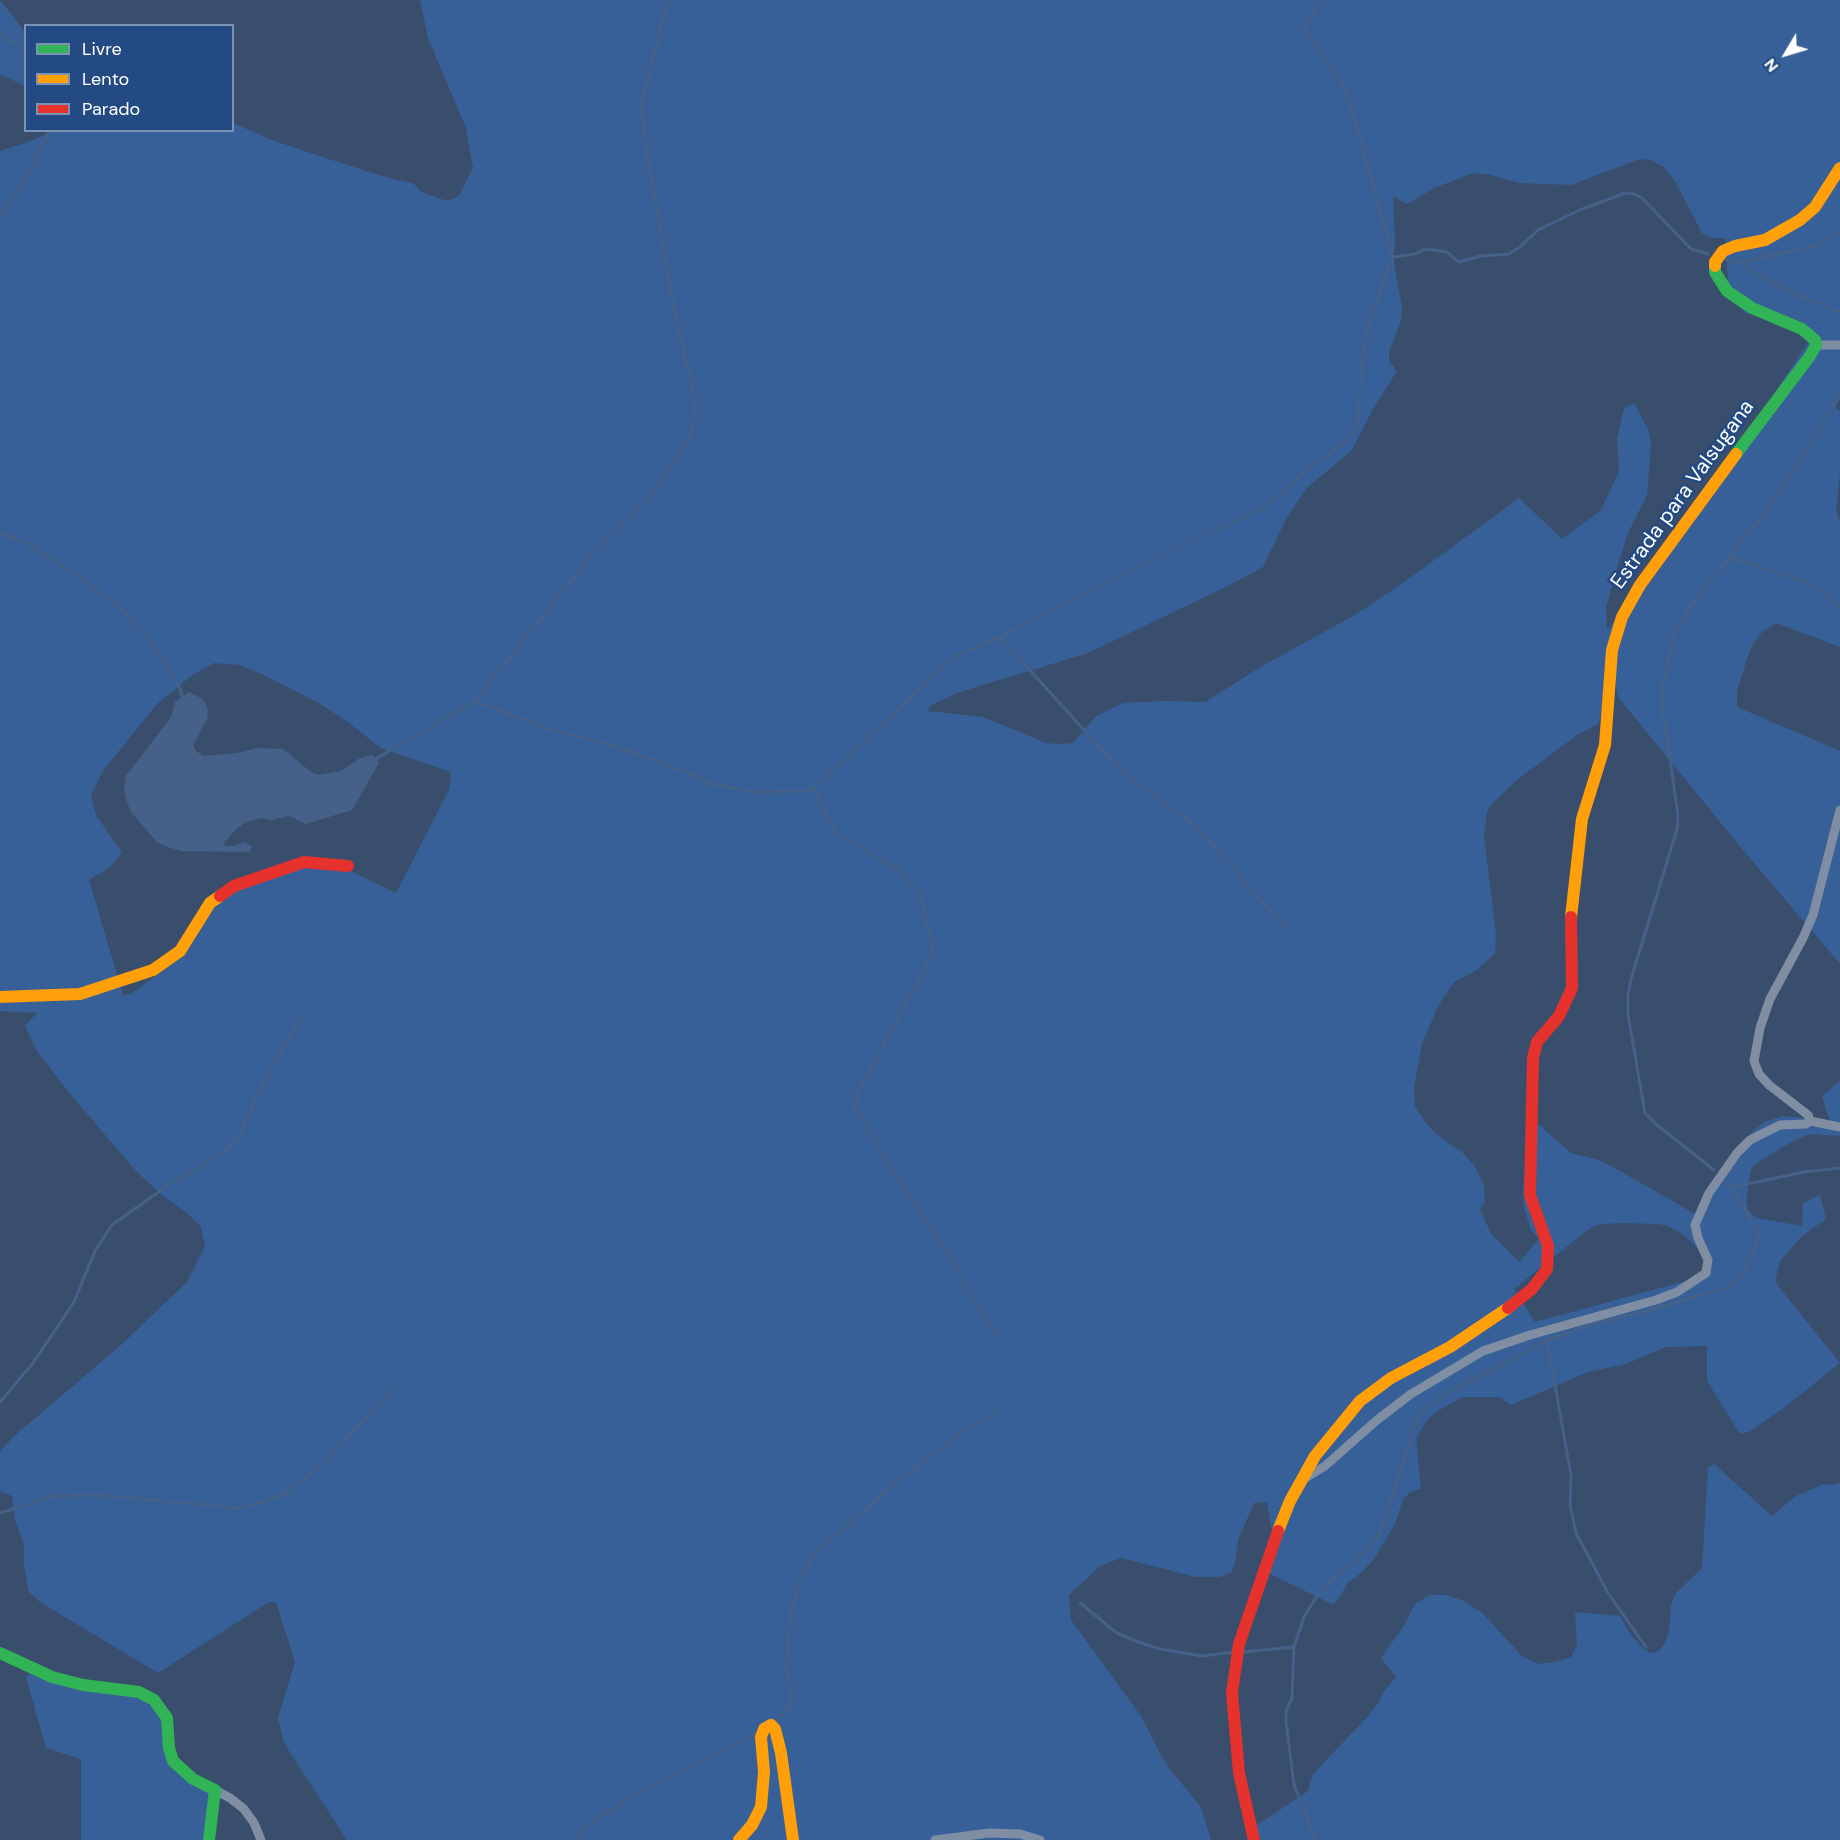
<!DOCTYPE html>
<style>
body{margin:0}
#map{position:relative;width:1840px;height:1840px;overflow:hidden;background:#394e6c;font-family:"DM Sans",sans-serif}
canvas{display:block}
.legend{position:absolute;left:24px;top:24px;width:210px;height:108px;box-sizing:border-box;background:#234a82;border:2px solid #7b92b4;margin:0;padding:8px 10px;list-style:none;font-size:18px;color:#fff}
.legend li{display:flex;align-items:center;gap:12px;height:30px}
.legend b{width:30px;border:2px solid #7b92b4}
.north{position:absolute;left:1756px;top:24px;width:60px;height:60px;-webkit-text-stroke:4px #234a82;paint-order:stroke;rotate:232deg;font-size:16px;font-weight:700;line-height:24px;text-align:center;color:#fff}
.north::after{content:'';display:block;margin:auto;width:21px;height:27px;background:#fff;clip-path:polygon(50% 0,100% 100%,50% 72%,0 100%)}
</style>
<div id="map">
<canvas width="1840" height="1840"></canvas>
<ul class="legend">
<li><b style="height:8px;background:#30b455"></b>Livre</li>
<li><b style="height:8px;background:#ff9f0a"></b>Lento</li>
<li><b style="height:8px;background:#e5322d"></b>Parado</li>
</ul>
<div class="north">N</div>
</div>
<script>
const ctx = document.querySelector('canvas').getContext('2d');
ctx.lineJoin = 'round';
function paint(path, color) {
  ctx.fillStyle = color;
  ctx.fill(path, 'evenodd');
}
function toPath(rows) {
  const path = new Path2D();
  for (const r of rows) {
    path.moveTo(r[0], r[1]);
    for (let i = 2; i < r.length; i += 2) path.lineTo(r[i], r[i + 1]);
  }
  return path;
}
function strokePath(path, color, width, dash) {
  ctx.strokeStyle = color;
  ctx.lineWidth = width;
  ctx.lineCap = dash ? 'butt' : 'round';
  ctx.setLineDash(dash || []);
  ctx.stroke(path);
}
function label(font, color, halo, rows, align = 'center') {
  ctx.font = font + ' "DM Sans",sans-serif';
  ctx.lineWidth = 5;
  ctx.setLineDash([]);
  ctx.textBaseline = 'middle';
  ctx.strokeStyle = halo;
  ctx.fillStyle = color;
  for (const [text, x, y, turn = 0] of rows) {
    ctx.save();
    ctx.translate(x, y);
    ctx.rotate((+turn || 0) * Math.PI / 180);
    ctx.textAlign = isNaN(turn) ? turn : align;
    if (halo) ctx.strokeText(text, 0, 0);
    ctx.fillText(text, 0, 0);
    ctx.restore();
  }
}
paint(toPath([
 [0,0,25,32,25,86,0,74],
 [420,0,1840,0,1840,399,1835,407,1840,411,1840,472,1836,511,1840,520,1840,647,1776,623,1762,632,1751,647,1737,690,1737,707,1840,751,1840,964,1743,850,1618,697,1615,682,1598,724,1577,735,1518,779,1494,802,1487,811,1484,836,1496,934,1495,953,1477,970,1454,982,1438,1006,1422,1044,1414,1087,1415,1107,1426,1123,1435,1133,1463,1153,1476,1168,1484,1185,1485,1202,1480,1209,1491,1234,1519,1262,1539,1239,1531,1230,1524,1208,1523,1189,1529,1116,1571,1153,1599,1160,1618,1170,1695,1214,1734,1151,1754,1130,1765,1122,1783,1116,1830,1121,1822,1097,1840,1080,1840,1136,1809,1134,1795,1140,1761,1160,1753,1166,1750,1173,1746,1202,1748,1210,1756,1218,1802,1226,1803,1203,1820,1195,1826,1219,1802,1236,1780,1261,1775,1282,1840,1363,1785,1407,1749,1432,1740,1434,1707,1381,1707,1346,1666,1347,1626,1364,1588,1372,1511,1405,1499,1397,1462,1397,1436,1412,1427,1420,1416,1438,1421,1489,1410,1492,1403,1499,1395,1524,1374,1559,1361,1573,1348,1583,1334,1605,1268,1573,1274,1542,1267,1502,1254,1503,1238,1540,1235,1563,1231,1573,1220,1577,1196,1577,1121,1558,1100,1566,1069,1595,1071,1620,1141,1716,1159,1752,1172,1772,1201,1807,1211,1840,347,1840,284,1743,278,1718,295,1662,276,1602,269,1602,158,1673,40,1602,29,1592,24,1566,24,1544,15,1520,12,1496,0,1491,0,1452,13,1437,120,1346,187,1282,205,1246,201,1227,187,1213,163,1196,137,1172,71,1095,37,1051,25,1026,37,1013,0,1011,0,151,34,140,51,131,232,130,233,123,272,140,316,155,392,179,413,183,421,192,447,201,459,196,473,168,466,128,428,38],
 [1649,159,1664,167,1676,183,1702,233,1711,238,1725,238,1729,294,1734,302,1746,313,1760,317,1812,336,1751,429,1710,479,1635,594,1607,630,1606,608,1615,574,1628,533,1647,495,1651,444,1648,429,1634,403,1624,408,1617,439,1619,472,1601,510,1562,539,1519,498,1403,583,1355,615,1264,665,1205,702,1162,701,1123,703,1096,716,1073,743,1057,744,1046,743,983,717,928,711,931,705,957,693,1088,653,1228,586,1263,567,1287,517,1306,489,1352,450,1373,409,1397,371,1389,361,1389,352,1401,321,1402,308,1393,257,1395,245,1393,196,1407,204,1434,188,1473,173,1491,175,1519,183,1571,185,1637,160],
 [214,663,239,665,264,675,317,702,345,720,381,748,451,772,449,790,396,893,338,865,313,864,239,890,214,908,190,947,168,967,131,994,123,995,89,880,110,867,122,853,96,815,91,796,102,772,157,704,194,674],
 [1624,1223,1658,1224,1668,1226,1684,1235,1696,1247,1708,1262,1697,1278,1535,1322,1514,1289,1590,1228,1601,1224],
 [1714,1464,1772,1516,1796,1496,1824,1484,1833,1485,1840,1483,1840,1840,1258,1840,1254,1827,1308,1791,1310,1782,1314,1773,1368,1716,1378,1703,1384,1691,1396,1677,1381,1658,1405,1624,1415,1604,1430,1595,1446,1595,1464,1601,1482,1613,1522,1656,1538,1664,1555,1662,1571,1657,1577,1646,1575,1612,1620,1616,1630,1634,1644,1649,1650,1653,1657,1652,1664,1645,1669,1631,1671,1605,1675,1594,1702,1568,1708,1468],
 [38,1667,92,1686,150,1691,168,1727,168,1754,213,1792,208,1840,81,1840,81,1759,46,1748,26,1677]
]), '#376098');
paint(toPath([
 [189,692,203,699,208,709,207,719,193,745,195,750,203,756,237,753,257,748,283,749,311,772,318,775,341,771,360,758,372,755,375,757,379,763,352,810,306,824,289,816,271,820,262,818,246,822,236,829,224,843,225,846,233,846,245,842,252,847,249,852,182,851,168,847,157,842,131,812,126,800,124,788,126,776,172,716,175,702]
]), '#466189');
strokePath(toPath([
 [0,34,26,49],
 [0,216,19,192,50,130],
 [1393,257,1415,254,1426,249,1447,252,1459,262,1481,256,1509,254,1520,247,1538,230,1580,210,1625,193,1634,194,1642,198,1691,249,1708,254],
 [1726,259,1738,263,1783,288,1840,313],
 [1738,263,1819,245,1840,231],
 [0,533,25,542,88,583,120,608,146,637,170,670,181,691,183,699],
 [1730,557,1812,584,1840,609],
 [1000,637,1121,771,1198,828,1285,928],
 [475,701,549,729,613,746,668,765,713,784,755,792,804,791,814,788,955,656,1000,637,1267,505,1304,472,1344,444,1354,431,1359,417,1361,367,1369,320,1393,257,1349,99,1342,82,1305,28,1320,0],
 [374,760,475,701,596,550,653,494,690,438,694,416,693,390,674,310,646,146,641,105,668,0],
 [814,788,835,833,898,869,920,893,931,940,931,957,857,1094,855,1109,1000,1339],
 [1714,1170,1657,1125,1645,1113,1628,1015,1628,996,1631,979,1668,859,1677,829,1678,815,1663,711,1663,684,1673,641,1676,630,1690,607,1730,557,1744,533,1754,527,1760,520,1840,395],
 [1733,1187,1804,1172,1840,1168],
 [1547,1340,1571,1475,1570,1505,1576,1533,1608,1593,1646,1647],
 [0,1402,33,1363,74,1302,95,1251,112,1225,167,1186,213,1159,231,1145,240,1133,262,1085,301,1016],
 [0,1513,53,1496,97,1495,239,1508,266,1501,287,1492,321,1466,393,1388],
 [1080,1603,1117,1633,1138,1642,1160,1649,1202,1656,1235,1652],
 [1242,1652,1294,1647],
 [1837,1697,1840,1697],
 [774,1722,790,1709,791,1692,786,1666,791,1612,799,1582,809,1563,821,1548,898,1481,955,1437,996,1412],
 [574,1840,588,1825,626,1800,703,1762,758,1732],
 [1316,1840,1294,1785,1286,1721,1286,1711,1292,1698,1294,1647,1304,1617,1322,1588,1357,1559,1377,1538,1385,1521,1414,1426,1421,1415,1430,1403,1547,1340,1595,1323,1639,1313,1725,1288,1737,1281,1743,1275,1758,1239,1757,1231,1732,1187,1727,1182]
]), '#466189', 3);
strokePath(toPath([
 [1816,345,1840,345],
 [1810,1121,1840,1127],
 [1302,1480,1325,1466,1377,1420,1411,1394,1483,1351,1530,1335,1656,1300,1677,1292,1706,1273,1708,1260,1698,1238,1695,1225,1709,1193,1737,1153,1750,1140,1780,1125,1806,1124,1810,1121,1808,1115,1769,1085,1759,1074,1754,1061,1760,1028,1770,999,1803,938,1813,915,1840,810],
 [215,1790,230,1798,244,1809,254,1823,261,1840],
 [935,1840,989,1833,1020,1834,1040,1840]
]), '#7f8ea2', 9);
strokePath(toPath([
 [1715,266,1715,272,1727,291,1752,308,1802,329,1815,340,1816,345,1810,356,1736,454],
 [0,1653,52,1677,83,1685,139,1692,154,1700,167,1718,169,1748,173,1761,193,1779,215,1790,209,1840]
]), '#30b455', 12);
strokePath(toPath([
 [1715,266,1715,262,1723,251,1735,246,1765,240,1800,220,1815,207,1840,168],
 [1571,917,1582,819,1605,745,1612,650,1622,617,1640,585,1736,454],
 [0,997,80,994,153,970,180,951,210,903,220,896],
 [1278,1531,1290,1501,1315,1456,1360,1401,1391,1378,1450,1347,1508,1308],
 [739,1840,752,1825,761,1807,764,1772,761,1737,764,1729,771,1725,775,1729,781,1753,793,1840]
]), '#ff9f0a', 12);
strokePath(toPath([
 [220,896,234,886,304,862,348,866],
 [1508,1308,1532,1289,1547,1269,1548,1246,1530,1195,1533,1058,1537,1042,1559,1016,1572,988,1571,917],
 [1254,1840,1239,1773,1232,1693,1239,1644,1278,1531]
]), '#e5322d', 12);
label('21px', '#fff', '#234a82', [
 ["Estrada para Valsugana",1683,495,-54]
]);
</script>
